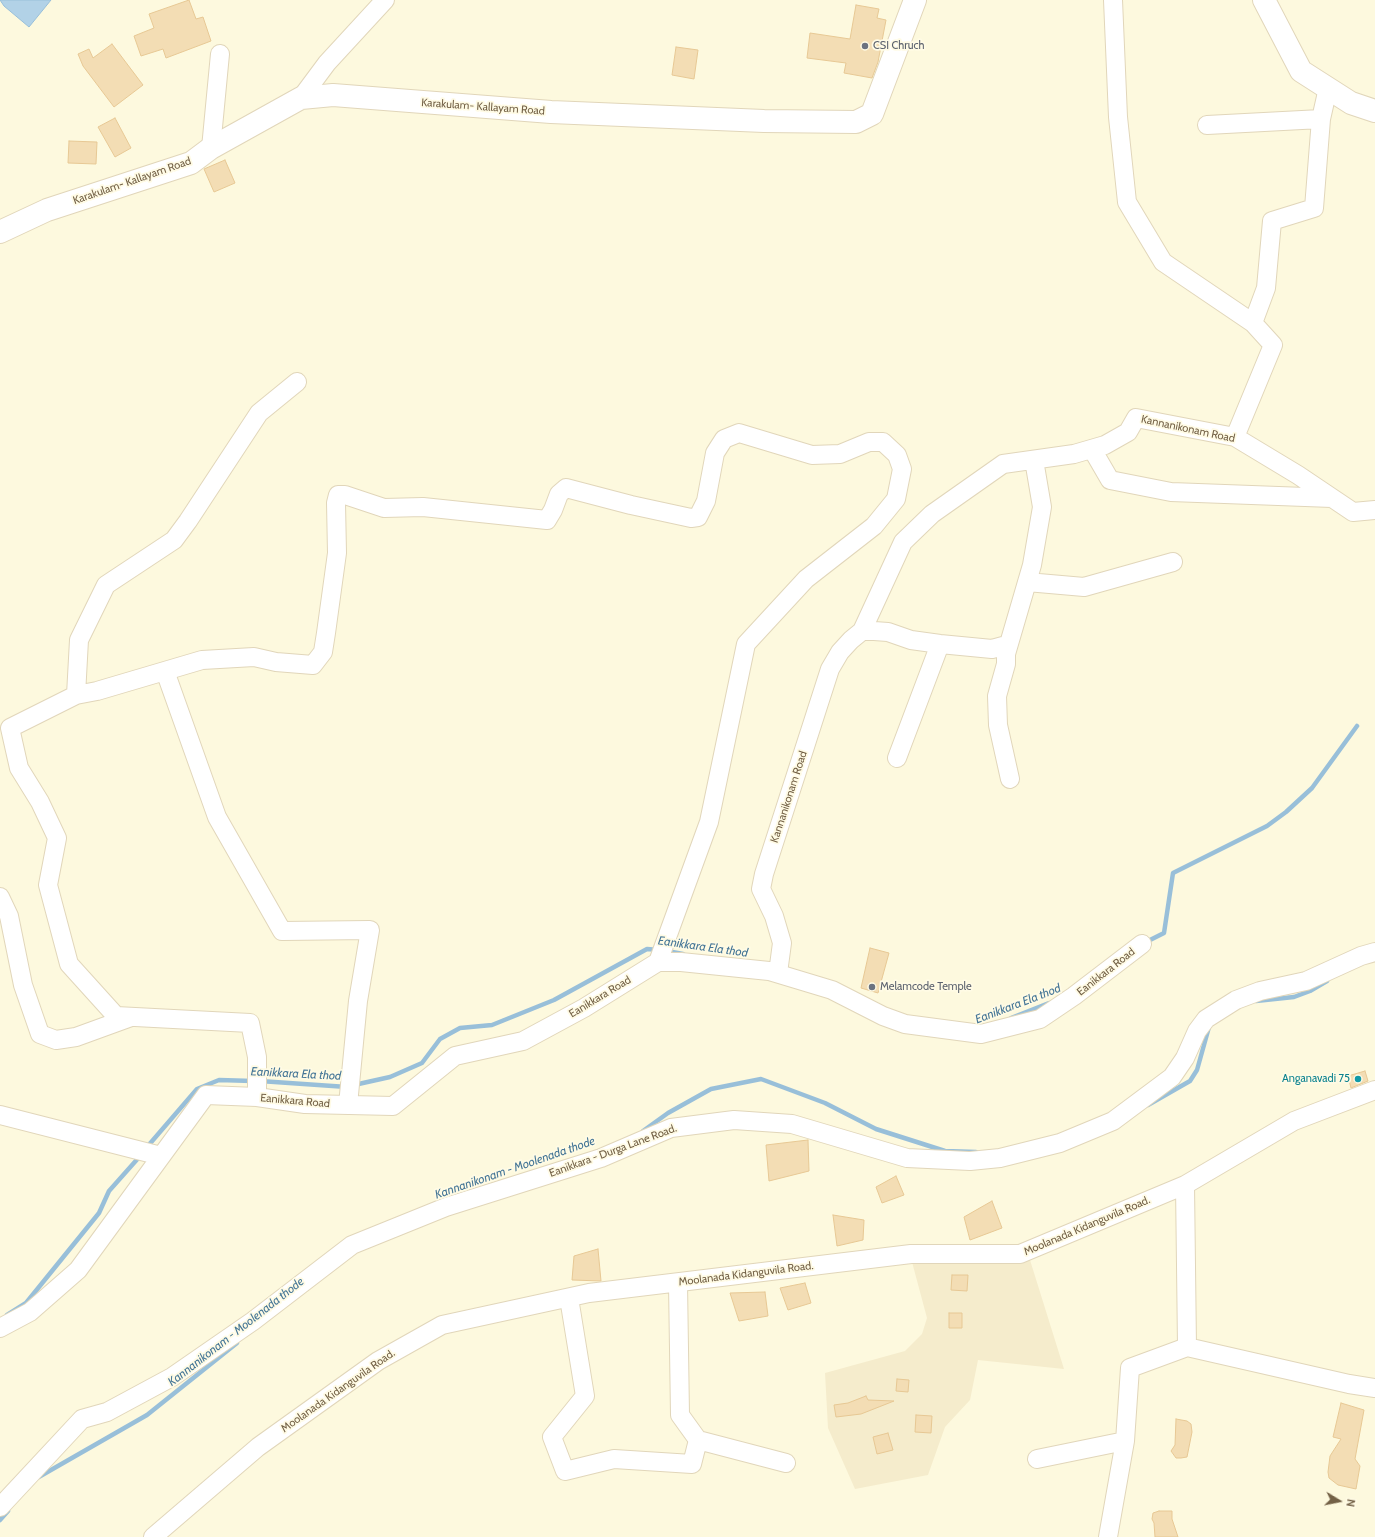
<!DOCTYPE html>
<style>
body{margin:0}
#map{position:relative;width:1375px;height:1537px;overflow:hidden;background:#fdf9de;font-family:Cabin,sans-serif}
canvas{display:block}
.north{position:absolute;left:1319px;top:1481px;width:40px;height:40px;-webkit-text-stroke:3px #fffbe5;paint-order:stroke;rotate:100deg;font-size:11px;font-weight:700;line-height:16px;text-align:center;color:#736146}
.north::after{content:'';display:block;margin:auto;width:14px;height:18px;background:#736146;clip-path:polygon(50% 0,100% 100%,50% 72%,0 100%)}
</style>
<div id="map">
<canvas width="1375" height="1537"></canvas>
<div class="north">N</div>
</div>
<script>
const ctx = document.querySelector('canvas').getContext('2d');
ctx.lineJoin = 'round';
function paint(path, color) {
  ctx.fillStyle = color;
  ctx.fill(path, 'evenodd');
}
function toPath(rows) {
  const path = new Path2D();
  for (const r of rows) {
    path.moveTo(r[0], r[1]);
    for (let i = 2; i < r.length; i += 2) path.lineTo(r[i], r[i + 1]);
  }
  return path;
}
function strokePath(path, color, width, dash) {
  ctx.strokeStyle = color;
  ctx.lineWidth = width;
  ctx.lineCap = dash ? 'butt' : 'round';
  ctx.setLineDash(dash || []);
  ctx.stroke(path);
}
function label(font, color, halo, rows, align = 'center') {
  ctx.font = font + ' Cabin,sans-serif';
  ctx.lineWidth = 3.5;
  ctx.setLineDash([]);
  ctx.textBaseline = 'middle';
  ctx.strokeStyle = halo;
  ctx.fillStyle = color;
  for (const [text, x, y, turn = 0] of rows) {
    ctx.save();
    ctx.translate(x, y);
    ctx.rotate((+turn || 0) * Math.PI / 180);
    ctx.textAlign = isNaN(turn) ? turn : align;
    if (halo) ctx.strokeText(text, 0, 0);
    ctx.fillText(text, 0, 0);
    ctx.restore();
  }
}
paint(toPath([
 [1030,1260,1064,1369,978,1360,970,1400,945,1427,928,1475,855,1489,828,1428,825,1373,905,1351,922,1334,927,1318,912,1262,1003,1262]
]), '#f5eccc');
const water = toPath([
 [0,0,51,0,29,27,4,6,0,0]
]);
paint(water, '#b2d2e7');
strokePath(water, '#98bfd9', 1);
strokePath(toPath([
 [1144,943,1164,933,1173,873,1267,826,1286,812,1312,788,1357,726],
 [667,951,683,954],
 [1256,1001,1294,997,1310,991,1327,981],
 [1011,1018,1049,1003],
 [260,1081,347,1087],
 [354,1085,390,1077,422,1063,440,1039,460,1028,492,1025,554,1000,647,949,659,950],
 [1148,1105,1190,1081,1197,1070,1209,1027],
 [643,1131,668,1113,711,1089,761,1079,825,1103,876,1129,945,1151,976,1152],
 [147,1147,197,1089,219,1080,253,1081],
 [7,1315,26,1303,99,1213,109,1191,141,1155],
 [37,1478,147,1415,237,1343],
 [0,1520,8,1511]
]), '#98bfd9', 4.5);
const building = toPath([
 [189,0,196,19,203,17,211,41,166,58,163,49,141,56,134,36,154,28,149,14,189,0],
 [856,5,879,9,877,18,886,20,878,62,872,78,844,73,846,63,807,58,810,33,850,39,856,5],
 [112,44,143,85,114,107,83,66,78,54,89,49,93,58,112,44],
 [676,47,698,50,694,79,672,75,676,47],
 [115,118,131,148,115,157,98,127,115,118],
 [69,141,97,142,96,164,68,163,69,141],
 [225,160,235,183,214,192,204,169,225,160],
 [870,948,889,953,878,993,861,988,870,948],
 [1365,1071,1368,1081,1351,1088,1348,1076,1365,1071],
 [808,1140,809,1171,769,1181,766,1145,808,1140],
 [896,1176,904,1195,882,1203,876,1187,896,1176],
 [992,1201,1002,1228,970,1240,964,1217,992,1201],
 [833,1215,864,1220,863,1240,837,1246,833,1215],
 [598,1249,601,1281,572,1280,574,1256,598,1249],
 [952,1275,968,1275,967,1291,951,1290,952,1275],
 [805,1283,811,1303,788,1310,780,1288,805,1283],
 [765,1292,768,1316,739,1321,730,1293,765,1292],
 [949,1313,962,1313,962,1328,949,1328,949,1313],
 [897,1379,909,1380,908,1392,896,1391,897,1379],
 [866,1396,868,1400,894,1401,861,1414,836,1417,834,1405,848,1403,866,1396],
 [1341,1403,1364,1410,1355,1459,1360,1466,1356,1489,1338,1485,1329,1478,1328,1472,1330,1456,1341,1439,1333,1437,1341,1403],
 [916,1415,932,1416,931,1433,915,1432,916,1415],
 [1176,1419,1187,1421,1191,1424,1192,1432,1187,1457,1181,1458,1176,1458,1171,1451,1175,1445,1176,1419],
 [888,1433,893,1450,877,1454,873,1437,888,1433],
 [1159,1511,1172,1511,1172,1519,1178,1537,1155,1537,1154,1523,1152,1519,1153,1513,1159,1511]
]);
paint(building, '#f3ddb4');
strokePath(building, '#e7c894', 1);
const minor = toPath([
 [1113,0,1118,117,1127,202,1163,262,1253,323],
 [301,98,327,63,385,0],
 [1207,125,1321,119],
 [211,148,220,54],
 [1235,437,1273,345,1253,323,1266,288,1272,221,1314,208,1321,119,1328,88],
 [1092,449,1110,480,1171,492,1332,498],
 [1027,582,1084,587,1173,562],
 [862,631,903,542,932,514,1003,464,1074,454,1105,445,1128,432,1136,418,1235,437,1298,475,1353,512,1375,510],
 [1006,654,1032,565,1042,507,1034,460],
 [165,671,217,817,282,931,370,930,358,1001,348,1105],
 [76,695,10,728,19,768,40,802,57,838,48,885,69,964,116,1016,250,1023,257,1057,257,1097],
 [897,758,940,644],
 [0,897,9,916,23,985,40,1034,56,1040,76,1037,131,1017],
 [658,962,681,962,769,971,832,990,883,1016,905,1024,981,1034,1040,1019,1074,996,1142,944],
 [778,973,782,943,774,916,761,889,764,874,830,669,840,652,851,640,862,631,874,631,888,632,911,640,940,644,992,649,1003,646,1006,654,1006,664,997,696,998,725,1010,779],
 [0,1115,161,1156],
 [1185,1185,1187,1347],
 [678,1283,680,1415,698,1440,786,1463],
 [569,1298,585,1396,552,1437,565,1471,614,1459,692,1464,698,1440],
 [0,1328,30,1312,78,1270,206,1095,257,1097,305,1104,393,1106,455,1056,523,1041,584,1008,658,962,709,822,746,644,806,579,874,526,896,499,902,469,897,455,883,442,869,442,840,454,812,455,739,433,724,439,715,453,706,501,698,517,691,518,631,505,566,488,559,494,553,510,547,520,423,507,384,508,345,495,338,495,336,503,337,553,326,633,323,652,313,665,276,662,254,657,202,660,97,691,76,695,79,640,106,585,174,540,188,521,259,413,297,382],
 [1125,1441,1130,1368,1187,1347,1349,1384,1375,1388],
 [1037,1459,1125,1441,1108,1537],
 [0,1507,82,1419,107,1412,172,1377,253,1321,352,1245,446,1207,601,1158,671,1128,734,1120,792,1124,907,1158,970,1161,1000,1158,1060,1143,1113,1121,1172,1077,1185,1058,1197,1031,1206,1019,1236,1000,1260,991,1306,981,1361,956,1375,952],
 [153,1537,258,1447,378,1361,442,1325,589,1293,911,1254,1020,1254,1185,1185,1294,1121,1375,1090]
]);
const tertiary = toPath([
 [1264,0,1301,71,1351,103,1375,111],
 [0,232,47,210,191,163,211,148,301,98,333,95,551,112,764,121,856,122,872,114,915,0]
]);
strokePath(minor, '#e1d6ba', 20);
strokePath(tertiary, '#e1d6ba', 24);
strokePath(minor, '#fff', 18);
strokePath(tertiary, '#fff', 22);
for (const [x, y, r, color] of [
 [865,46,4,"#6b7280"],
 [872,987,4,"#6b7280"],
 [1358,1079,4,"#0f9aa8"]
]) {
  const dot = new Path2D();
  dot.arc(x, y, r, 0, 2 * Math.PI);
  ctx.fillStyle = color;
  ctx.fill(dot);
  strokePath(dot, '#fffbe5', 1.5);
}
label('11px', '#5b616d', '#fffbe5', [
 ["CSI Chruch",873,46],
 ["Melamcode Temple",880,987]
], 'left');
label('11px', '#736146', '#fffbe5', [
 ["Karakulam- Kallayam Road",483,107,4],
 ["Karakulam- Kallayam Road",132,181,-19],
 ["Kannanikonam Road",1188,429,12],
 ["Kannanikonam Road",789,797,-72],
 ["Eanikkara Road",1106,972,-38],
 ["Eanikkara Road",600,997,-31],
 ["Eanikkara Road",295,1101,5],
 ["Eanikkara - Durga Lane Road.",613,1151,-20],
 ["Moolanada Kidanguvila Road.",1087,1226,-23],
 ["Moolanada Kidanguvila Road.",746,1274,-7],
 ["Moolanada Kidanguvila Road.",338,1391,-35]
]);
label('11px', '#0d838f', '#fffbe5', [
 ["Anganavadi 75",1350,1079]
], 'right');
label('italic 12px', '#447596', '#fffbe5', [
 ["Eanikkara Ela thod",703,947,8],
 ["Eanikkara Ela thod",1018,1004,-21],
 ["Eanikkara Ela thod",296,1074,3],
 ["Kannanikonam - Moolenada thode",515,1168,-19],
 ["Kannanikonam - Moolenada thode",236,1332,-38]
]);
</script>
